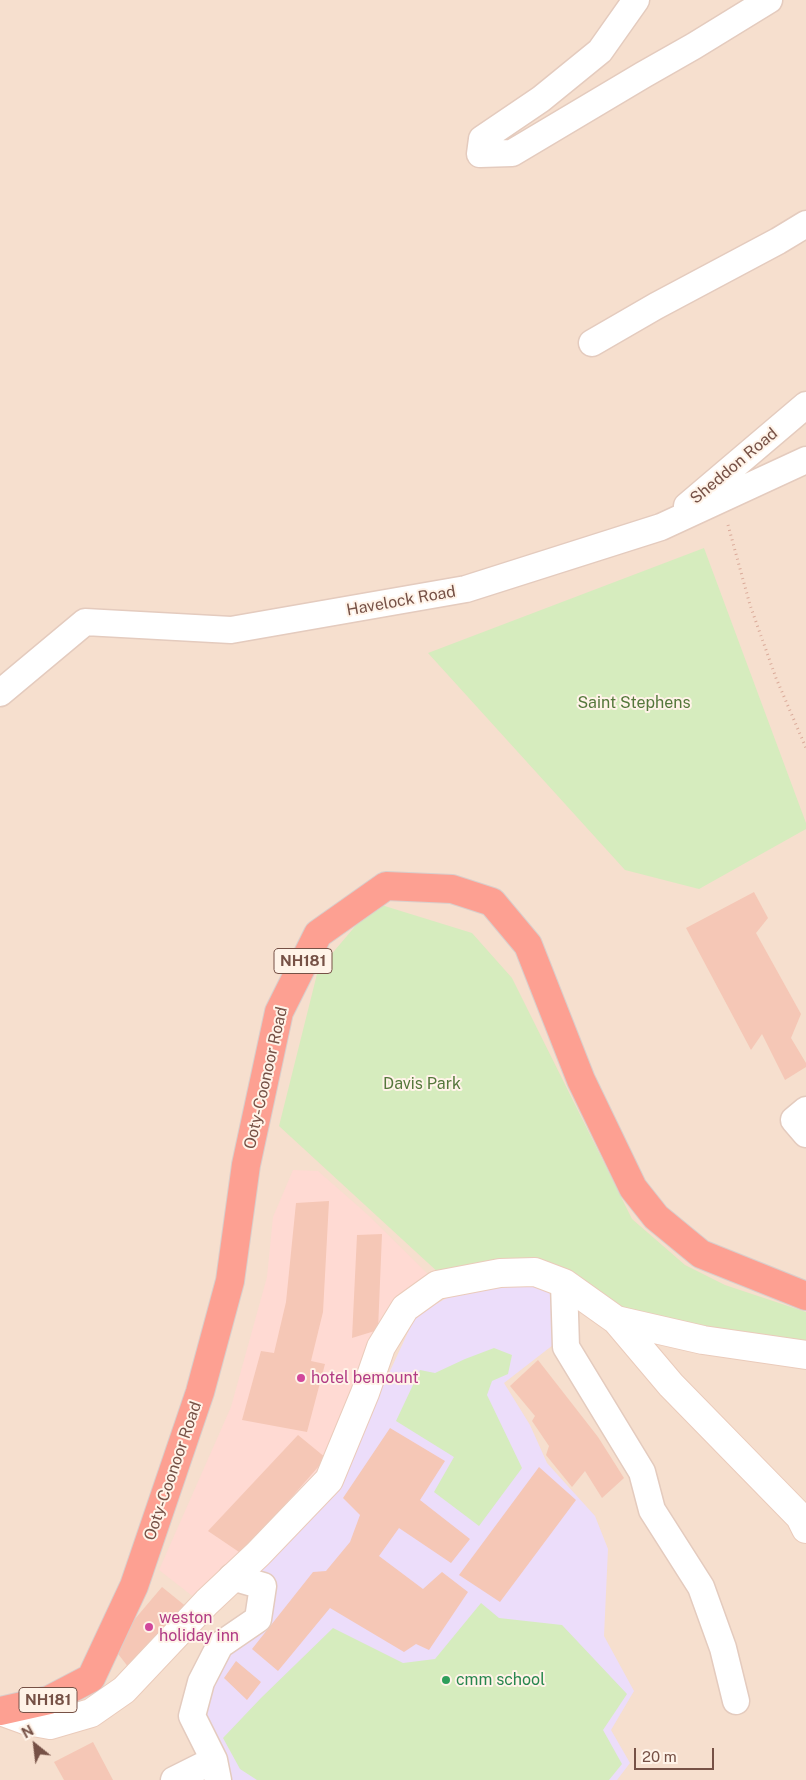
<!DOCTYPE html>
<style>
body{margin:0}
#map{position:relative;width:806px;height:1780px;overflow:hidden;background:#feeee0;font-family:"Public Sans",sans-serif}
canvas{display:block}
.north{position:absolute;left:10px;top:1720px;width:50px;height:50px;-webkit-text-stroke:4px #fff3e8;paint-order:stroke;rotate:331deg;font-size:14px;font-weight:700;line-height:20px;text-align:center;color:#765146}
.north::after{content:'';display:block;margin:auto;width:18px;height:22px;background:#765146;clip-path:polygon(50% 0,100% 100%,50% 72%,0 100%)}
.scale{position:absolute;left:634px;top:1748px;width:80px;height:22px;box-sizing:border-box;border:2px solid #765146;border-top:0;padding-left:6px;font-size:15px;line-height:18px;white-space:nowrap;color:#765146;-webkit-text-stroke:4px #fff3e8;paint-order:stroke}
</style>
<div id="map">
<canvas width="806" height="1780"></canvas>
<div class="north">N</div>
<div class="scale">20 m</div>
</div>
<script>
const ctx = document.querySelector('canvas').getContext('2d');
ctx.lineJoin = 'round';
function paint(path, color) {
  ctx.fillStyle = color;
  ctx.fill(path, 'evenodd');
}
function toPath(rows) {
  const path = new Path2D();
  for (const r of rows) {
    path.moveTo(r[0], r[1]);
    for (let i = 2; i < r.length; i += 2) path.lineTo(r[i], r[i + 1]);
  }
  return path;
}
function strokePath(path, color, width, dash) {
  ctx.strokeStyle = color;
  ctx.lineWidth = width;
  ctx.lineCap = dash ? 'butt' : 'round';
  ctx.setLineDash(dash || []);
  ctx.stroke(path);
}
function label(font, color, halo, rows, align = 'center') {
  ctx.font = font + ' "Public Sans",sans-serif';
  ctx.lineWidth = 4;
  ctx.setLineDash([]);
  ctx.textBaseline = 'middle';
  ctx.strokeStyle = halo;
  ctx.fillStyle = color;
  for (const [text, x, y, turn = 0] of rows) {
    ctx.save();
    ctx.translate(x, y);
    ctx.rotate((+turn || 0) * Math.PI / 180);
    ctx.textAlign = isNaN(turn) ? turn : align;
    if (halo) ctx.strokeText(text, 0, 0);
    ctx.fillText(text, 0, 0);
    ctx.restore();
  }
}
paint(toPath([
 [0,0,806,0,806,1780,0,1780]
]), '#f6dfce');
paint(toPath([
 [293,1170,318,1171,367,1214,431,1277,324,1478,200,1602,159,1570,231,1407,267,1277,273,1217]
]), '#ffdad3');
paint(toPath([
 [512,1281,554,1292,553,1345,504,1383,530,1425,547,1463,595,1516,608,1549,604,1636,634,1691,611,1730,630,1763,617,1780,222,1780,198,1717,226,1647,259,1626,241,1575,338,1483,416,1315,454,1294]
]), '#ecddfa');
paint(toPath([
 [704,548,806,823,806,829,699,889,625,870,428,653],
 [375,903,472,933,512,978,632,1219,685,1265,725,1285,806,1312,806,1344,623,1312,583,1279,548,1264,440,1274,279,1126,318,970],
 [494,1348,512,1355,508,1374,492,1381,487,1395,522,1468,479,1526,434,1492,454,1457,396,1421,420,1370,435,1373,465,1359],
 [481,1603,499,1618,562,1625,627,1694,603,1730,622,1764,609,1780,257,1780,240,1769,223,1738,261,1698,333,1628,403,1663,435,1659]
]), '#d6ecbe');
paint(toPath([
 [754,892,768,918,756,933,801,1014,791,1038,806,1063,806,1067,785,1080,762,1034,751,1050,686,928],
 [329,1201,323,1312,311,1361,325,1364,307,1432,242,1420,261,1351,274,1353,286,1302,296,1203],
 [382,1234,378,1330,352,1338,357,1235],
 [538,1360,598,1437,624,1478,602,1498,585,1471,572,1487,546,1455,549,1446,532,1421,535,1416,510,1386],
 [390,1428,445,1461,420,1500,470,1539,451,1563,399,1528,379,1556,423,1589,442,1572,468,1592,429,1650,416,1644,404,1652,330,1608,278,1671,252,1649,313,1572,326,1571,350,1542,360,1515,343,1498],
 [298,1435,326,1458,242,1554,208,1531],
 [539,1467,576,1500,500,1602,459,1575],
 [162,1587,188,1608,129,1668,112,1646],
 [236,1661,261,1682,247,1700,224,1678],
 [93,1742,113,1780,64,1780,54,1762]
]), '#f5c7b6');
const street = toPath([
 [636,0,600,51,541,99,482,139,480,154,512,153,643,75,694,46,769,0],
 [592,343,656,306,778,241,806,224],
 [687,506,806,405],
 [0,693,85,622,231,630,466,589,661,527,806,460],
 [806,1110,794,1120,806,1134],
 [564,1283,566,1347,642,1472,652,1510,701,1587,723,1648,736,1701],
 [174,1780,214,1760],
 [218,1780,214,1760,192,1716,201,1682,220,1645,258,1619,263,1586,232,1577]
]);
const secondary = toPath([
 [616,1320,671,1385,800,1517,806,1529],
 [0,1711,28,1721,50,1725,91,1713,124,1690,207,1602,258,1554,329,1480,365,1393,381,1347,405,1308,437,1285,500,1273,535,1272,564,1283,616,1320,703,1340,806,1355]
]);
const highway = toPath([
 [0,1711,49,1700,91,1678,134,1586,200,1392,230,1281,246,1165,279,1012,318,934,386,886,452,889,492,902,528,945,581,1080,633,1188,656,1217,701,1254,806,1296]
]);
strokePath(street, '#e4cbbe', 29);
strokePath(secondary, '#eacbbb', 30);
strokePath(highway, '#d9cecb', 30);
strokePath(toPath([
 [728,525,750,605,776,678,806,748]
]), '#daaa99', 3, [1, 4]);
strokePath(street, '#fff', 26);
strokePath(secondary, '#fff', 28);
strokePath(highway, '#fda092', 28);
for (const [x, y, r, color] of [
 [301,1378,5,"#d1479c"],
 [149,1627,5,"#d1479c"],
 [446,1680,5,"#2e9e5b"]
]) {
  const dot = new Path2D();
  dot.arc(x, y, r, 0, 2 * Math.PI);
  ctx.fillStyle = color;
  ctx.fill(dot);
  strokePath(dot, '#fff3e8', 2);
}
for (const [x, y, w] of [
 [303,961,58],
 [48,1700,58]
]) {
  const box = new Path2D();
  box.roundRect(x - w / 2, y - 12.5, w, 25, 4);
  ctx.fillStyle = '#fff3e8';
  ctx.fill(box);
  strokePath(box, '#765146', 1);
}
label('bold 15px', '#765146', null, [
 ["NH181",303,961],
 ["NH181",48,1700]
]);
label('16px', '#765146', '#fff3e8', [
 ["Sheddon Road",734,466,-40],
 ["Havelock Road",401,601,-10],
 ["Ooty-Coonoor Road",266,1078,-77],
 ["Ooty-Coonoor Road",173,1471,-71]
]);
label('16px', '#54773b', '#fff3e8', [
 ["Saint Stephens",634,703],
 ["Davis Park",422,1084]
]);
label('16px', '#b23c85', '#fff3e8', [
 ["hotel bemount",311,1378],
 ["weston",159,1618],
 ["holiday inn",159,1636]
], 'left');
label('16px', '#27864d', '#fff3e8', [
 ["cmm school",456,1680]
], 'left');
</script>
